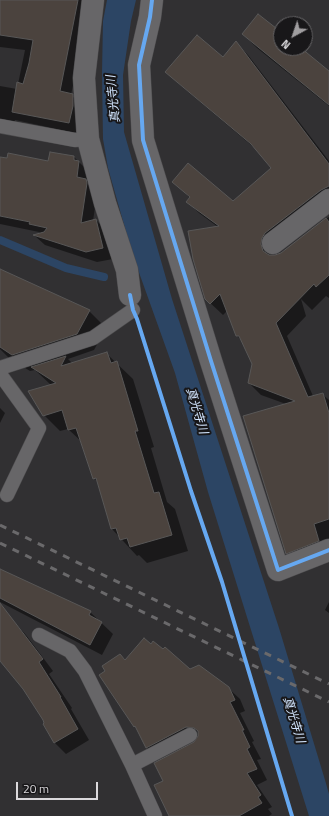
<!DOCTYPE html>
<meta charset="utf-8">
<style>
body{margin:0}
#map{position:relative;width:329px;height:816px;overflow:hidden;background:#313032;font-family:"Titillium Web",sans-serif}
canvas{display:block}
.north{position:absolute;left:273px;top:16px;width:40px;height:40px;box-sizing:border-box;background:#181719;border:1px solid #666567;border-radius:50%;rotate:220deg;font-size:11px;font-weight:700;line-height:16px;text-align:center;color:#dbd9dc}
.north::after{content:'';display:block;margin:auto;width:14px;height:18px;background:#a09ea0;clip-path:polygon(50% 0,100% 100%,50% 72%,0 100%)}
.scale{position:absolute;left:16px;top:782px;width:82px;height:18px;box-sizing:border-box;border:2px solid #dbd9dc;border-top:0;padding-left:5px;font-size:12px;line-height:14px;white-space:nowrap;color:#dbd9dc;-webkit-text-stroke:3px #181719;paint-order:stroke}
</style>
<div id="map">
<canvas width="329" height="816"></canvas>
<div class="north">N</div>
<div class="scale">20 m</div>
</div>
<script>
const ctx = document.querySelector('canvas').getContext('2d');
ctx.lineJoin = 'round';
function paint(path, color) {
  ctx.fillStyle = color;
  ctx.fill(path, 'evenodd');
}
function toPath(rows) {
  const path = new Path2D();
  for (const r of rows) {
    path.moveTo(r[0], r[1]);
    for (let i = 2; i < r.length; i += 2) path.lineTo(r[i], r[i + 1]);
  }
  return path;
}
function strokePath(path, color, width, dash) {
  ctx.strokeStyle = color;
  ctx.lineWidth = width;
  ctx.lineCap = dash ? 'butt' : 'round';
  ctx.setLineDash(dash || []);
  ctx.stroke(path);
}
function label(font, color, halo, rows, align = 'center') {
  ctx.font = font + ' "Titillium Web","Noto Sans JP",sans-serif';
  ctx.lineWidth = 4;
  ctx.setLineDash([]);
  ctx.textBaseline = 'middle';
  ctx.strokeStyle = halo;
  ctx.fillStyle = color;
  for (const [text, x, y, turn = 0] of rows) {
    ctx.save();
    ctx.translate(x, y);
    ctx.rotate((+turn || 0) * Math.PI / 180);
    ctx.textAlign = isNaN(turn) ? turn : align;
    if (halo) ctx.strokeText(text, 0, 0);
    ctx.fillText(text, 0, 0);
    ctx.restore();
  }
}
paint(toPath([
 [107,0,136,0,131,21,123,75,124,132,172,299,279,628,325,780,329,794,329,816,309,816,208,492,175,373,132,253,108,168,103,139,102,73,103,21]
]), '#2c4564');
paint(toPath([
 [0,0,89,0,90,2,71,95,83,106,80,134,15,120,14,123,0,120,0,86,17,89,25,50,0,47],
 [281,33,281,48,299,48,329,72,329,106,257,48,243,34],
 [236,43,248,55,329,161,329,205,273,251,272,256,281,254,329,217,329,298,326,296,312,310,301,299,306,316,287,336,313,396,322,394,329,400,329,543,295,552,283,540,286,404,261,395,249,383,253,364,243,341,237,336,227,311,223,315,206,299,218,227,199,213,187,201,190,198,174,182,233,203,272,168,257,150,179,84,167,72,223,59],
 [51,153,74,157,89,172,88,182,96,190,97,194,93,221,96,220,107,231,113,259,97,262,45,245,35,236,41,234,39,232,0,224,0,158,49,162],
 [0,276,89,311,106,328,94,350,68,359,73,364,107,354,133,379,154,447,151,448,167,502,175,509,188,551,147,563,139,555,137,556,112,529,98,482,94,478,83,443,68,429,60,431,44,415,51,385,35,370,30,371,9,358,0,349],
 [0,408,5,413,0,423],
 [0,571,90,612,113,634,102,655,0,602],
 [329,602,329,613,325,610],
 [15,623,26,635,53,671,49,674,72,708,71,709,89,740,66,754,55,743,44,725,46,723,0,649,0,635],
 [151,645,190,671,228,688,240,699,245,711,240,713,254,741,252,742,261,759,257,760,267,780,257,785,272,807,268,809,272,814,269,816,170,816,164,781,200,737,158,759,147,748,138,730,135,726,120,655,126,660]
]), '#0007');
strokePath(toPath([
 [0,240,66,268,104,277]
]), '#2c4564', 8);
const building = toPath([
 [0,0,78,0,60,91,73,94,73,106,69,123,12,112,17,82,23,84,29,63,33,40,0,35,0,0],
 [258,14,281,32,281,48,301,48,329,71,329,105,242,34,258,14],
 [197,35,223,57,236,41,329,164,329,186,321,190,265,233,262,238,261,244,263,251,269,255,275,255,281,253,326,218,329,222,329,275,316,287,314,284,276,323,308,397,323,393,329,413,329,519,314,524,319,541,286,554,243,416,295,401,248,383,252,364,239,336,236,336,220,294,210,304,205,299,193,259,188,231,219,226,186,202,190,197,172,182,188,163,233,201,271,168,251,144,165,72,197,35],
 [50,152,74,156,74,160,79,161,77,177,86,179,87,183,81,223,96,219,103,248,86,252,33,235,44,232,47,228,29,224,30,222,0,216,0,157,7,158,8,153,48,161,50,152],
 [0,269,90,310,77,334,12,355,0,347,0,269],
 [107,352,111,363,117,361,138,431,135,431,154,493,159,492,172,535,130,547,127,538,120,540,116,528,111,529,96,478,93,479,76,428,68,430,62,410,43,416,28,391,56,383,31,367,66,356,61,366,107,352],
 [0,569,91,611,89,615,102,622,90,645,0,598,0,569],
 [0,603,43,659,39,662,61,697,60,697,78,729,54,743,43,724,44,723,43,720,23,689,0,661,0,603],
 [144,638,151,644,153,641,163,649,165,647,190,669,199,665,229,687,235,700,230,702,244,730,242,730,250,747,247,749,257,769,247,773,261,795,258,797,262,803,239,816,169,816,154,785,163,781,154,763,194,742,198,736,198,731,194,728,186,727,146,748,135,726,134,727,99,675,105,671,102,666,120,654,125,660,144,638]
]);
paint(building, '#4b433e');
strokePath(building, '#585757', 1);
const lane = toPath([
 [0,126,75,140,88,139],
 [0,368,93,338,133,310],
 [0,374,39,428,7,495],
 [39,635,70,651,85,671,132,765,190,735],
 [132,765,155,816]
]);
const street = toPath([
 [93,0,84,78,88,139,105,203,127,270,130,295],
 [152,0,150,17,139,65,143,140,211,361,278,570,329,550],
 [273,243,329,200]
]);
strokePath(lane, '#4c4b4d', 15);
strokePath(street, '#4c4b4d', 23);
strokePath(lane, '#676668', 14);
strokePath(street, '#676668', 22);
strokePath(toPath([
 [0,525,329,684],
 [0,543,329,702]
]), '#6a696b', 3, [7, 7]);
strokePath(toPath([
 [152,0,150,17,139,65,143,140,211,361,278,570,329,550],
 [130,295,133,310,137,319,191,491,222,582,292,816]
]), '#66a8f1', 4);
label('italic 12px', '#d3e6ff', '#181719', [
 ["真光寺川",114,99,-96],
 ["真光寺川",196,411,73],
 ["真光寺川",293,720,73]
]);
</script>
